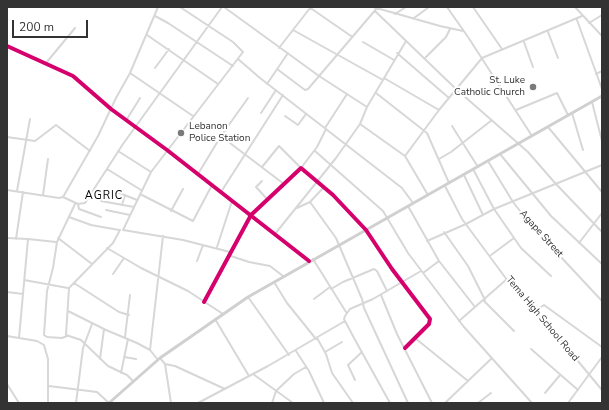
<!DOCTYPE html>
<style>
body{margin:0}
#map{position:relative;width:609px;height:410px;overflow:hidden;background:#fff;font-family:"Nunito Sans",sans-serif}
canvas{display:block}
.frame{position:absolute;inset:0;border:8px solid #333;pointer-events:none}
.scale{position:absolute;left:12px;top:20px;width:76px;height:18px;box-sizing:border-box;border:2px solid #333;border-top:0;padding-left:5px;font-size:12px;line-height:14px;white-space:nowrap;color:#333;-webkit-text-stroke:3px #fff;paint-order:stroke}
</style>
<div id="map">
<canvas width="609" height="410"></canvas>
<div class="frame"></div>
<div class="scale">200 m</div>
</div>
<script>
const ctx = document.querySelector('canvas').getContext('2d');
ctx.lineJoin = 'round';
function toPath(rows) {
  const path = new Path2D();
  for (const r of rows) {
    path.moveTo(r[0], r[1]);
    for (let i = 2; i < r.length; i += 2) path.lineTo(r[i], r[i + 1]);
  }
  return path;
}
function strokePath(path, color, width, dash) {
  ctx.strokeStyle = color;
  ctx.lineWidth = width;
  ctx.lineCap = dash ? 'butt' : 'round';
  ctx.setLineDash(dash || []);
  ctx.stroke(path);
}
function label(font, color, halo, rows, align = 'center') {
  ctx.font = font + ' "Nunito Sans",sans-serif';
  ctx.lineWidth = 4;
  ctx.setLineDash([]);
  ctx.textBaseline = 'middle';
  ctx.strokeStyle = halo;
  ctx.fillStyle = color;
  for (const [text, x, y, turn = 0] of rows) {
    ctx.save();
    ctx.translate(x, y);
    ctx.rotate((+turn || 0) * Math.PI / 180);
    ctx.textAlign = isNaN(turn) ? turn : align;
    if (halo) ctx.strokeText(text, 0, 0);
    ctx.fillText(text, 0, 0);
    ctx.restore();
  }
}
strokePath(toPath([
 [224,7,319,76,367,107],
 [309,7,351,36],
 [373,7,440,26,463,31],
 [447,7,468,37,532,136],
 [473,7,502,49],
 [575,7,602,36],
 [375,11,456,89,528,152,555,183,602,232],
 [395,14,406,7],
 [155,16,168,23,233,66],
 [414,18,429,7],
 [577,20,602,89],
 [589,23,602,15],
 [293,30,383,80],
 [548,32,558,58],
 [147,35,218,84],
 [363,42,394,60],
 [524,42,533,67],
 [7,46,73,76,111,109,167,150,309,261],
 [279,48,310,8],
 [397,53,449,98],
 [425,58,446,37,450,29],
 [238,59,260,78,402,188,413,203],
 [46,63,75,28],
 [155,68,169,49],
 [277,69,305,90,308,89,377,8],
 [130,73,193,116],
 [596,74,602,71],
 [384,78,439,110],
 [267,84,288,53],
 [376,93,427,133,449,183],
 [592,102,602,141],
 [516,110,557,93,568,115],
 [261,113,276,90],
 [572,113,583,150],
 [285,116,298,125,306,114],
 [127,119,140,98],
 [360,124,405,156,428,195],
 [452,126,478,167],
 [548,127,602,192],
 [325,128,347,94],
 [7,137,35,141,56,125,90,151],
 [222,137,284,184],
 [118,151,151,172],
 [315,151,383,211,408,253,464,327,532,403],
 [500,154,551,216,602,264],
 [405,156,439,110,482,58,582,16],
 [439,159,451,152,492,120],
 [488,161,513,202,531,225,602,301],
 [262,167,279,146,301,168,317,147,326,129],
 [107,169,141,190],
 [473,169,494,209,521,248,551,276],
 [198,174,221,136,248,98],
 [464,175,483,215],
 [262,181,256,187,267,199],
 [445,186,462,219,513,288,548,325,602,390],
 [324,187,310,202,336,238,362,299,364,308,408,403],
 [7,190,59,198,63,197,78,204,85,203,123,144,222,7],
 [112,190,137,200],
 [17,191,30,119],
 [221,192,283,95],
 [140,194,193,221,212,185],
 [43,195,48,159],
 [63,197,98,136,116,98,130,73,158,7],
 [101,201,134,207],
 [78,204,79,209,101,217],
 [122,205,125,195],
 [408,206,439,261,475,307],
 [297,208,310,202],
 [106,210,130,215],
 [171,211,183,189],
 [69,217,91,225,119,230],
 [120,230,113,243,69,288,66,335,81,340,108,366,127,375,133,381],
 [123,230,151,172,243,52,233,42,180,7],
 [123,230,183,240,230,252],
 [444,232,468,266,485,300],
 [275,234,336,158,360,124,367,107,406,41],
 [7,238,28,239,19,338],
 [58,238,92,264],
 [16,239,23,192],
 [28,239,56,242],
 [427,241,466,224,494,209,602,165],
 [579,243,602,213],
 [217,247,232,201],
 [107,248,141,268,188,291,223,314],
 [228,255,249,262,270,266,283,276],
 [491,255,514,238],
 [313,259,346,312],
 [197,261,203,245],
 [423,273,439,261],
 [113,274,124,258],
 [24,280,68,288],
 [274,282,287,303,316,339],
 [74,283,119,312,129,315],
 [331,289,343,282,374,269,377,271,387,291],
 [7,292,23,294],
 [381,295,397,334,432,403],
 [248,297,289,355],
 [314,299,330,287],
 [484,301,514,331],
 [204,302,251,215,301,168,333,195,366,230,392,269,430,319,429,324,405,348],
 [68,311,106,330,137,343,150,350,158,360],
 [535,311,544,305,602,347],
 [215,319,249,376],
 [459,321,507,279],
 [7,336,37,341,44,345,48,359,48,403],
 [67,336,62,338,47,337,44,335,47,291,53,268,57,242,75,204],
 [125,337,130,295],
 [317,338,326,354,332,373,353,403],
 [415,338,468,381],
 [531,349,578,390],
 [150,350,163,236],
 [296,351,309,371,324,403],
 [325,352,342,342],
 [124,357,136,359],
 [160,358,165,364,171,403],
 [100,359,104,329],
 [165,364,175,366,225,389],
 [121,373,128,339],
 [253,374,293,403],
 [355,380,348,365,362,352],
 [7,384,19,403],
 [49,386,97,392,109,403],
 [545,393,560,375],
 [76,403,83,348,92,324],
 [198,403,268,366,345,321],
 [272,403,276,391,294,374,306,367],
 [390,403,354,338,344,319,345,316,350,309,373,299,421,271],
 [445,403,492,358],
 [478,403,491,393],
 [568,403,602,357]
]), '#d7d7d7', 2);
strokePath(toPath([
 [109,403,160,358,248,297,602,96]
]), '#d0d0d0', 3);
strokePath(toPath([
 [7,46,73,76,111,109,167,150,309,261],
 [204,302,251,215,301,168,333,195,366,230,392,269,430,319,429,324,405,348]
]), '#d6006c', 4);
for (const [x, y, r, color] of [
 [533,87,4,"#7a7a7a"],
 [181,133,4,"#7a7a7a"]
]) {
  const dot = new Path2D();
  dot.arc(x, y, r, 0, 2 * Math.PI);
  ctx.fillStyle = color;
  ctx.fill(dot);
  strokePath(dot, '#fff', 1.5);
}
label('10px', '#333', '#fff', [
 ["St. Luke",525,81],
 ["Catholic Church",525,93],
 ["Lebanon",189,127,"left"],
 ["Police Station",189,139,"left"]
], 'right');
label('10px', '#333', '#fff', [
 ["Agape Street",541,234,48],
 ["Tema High School Road",542,319,50]
]);
ctx.letterSpacing = '1px';
label('11px', '#000', '#fff', [
 ["AGRIC",104,196]
]);
ctx.letterSpacing = '0px';
</script>
